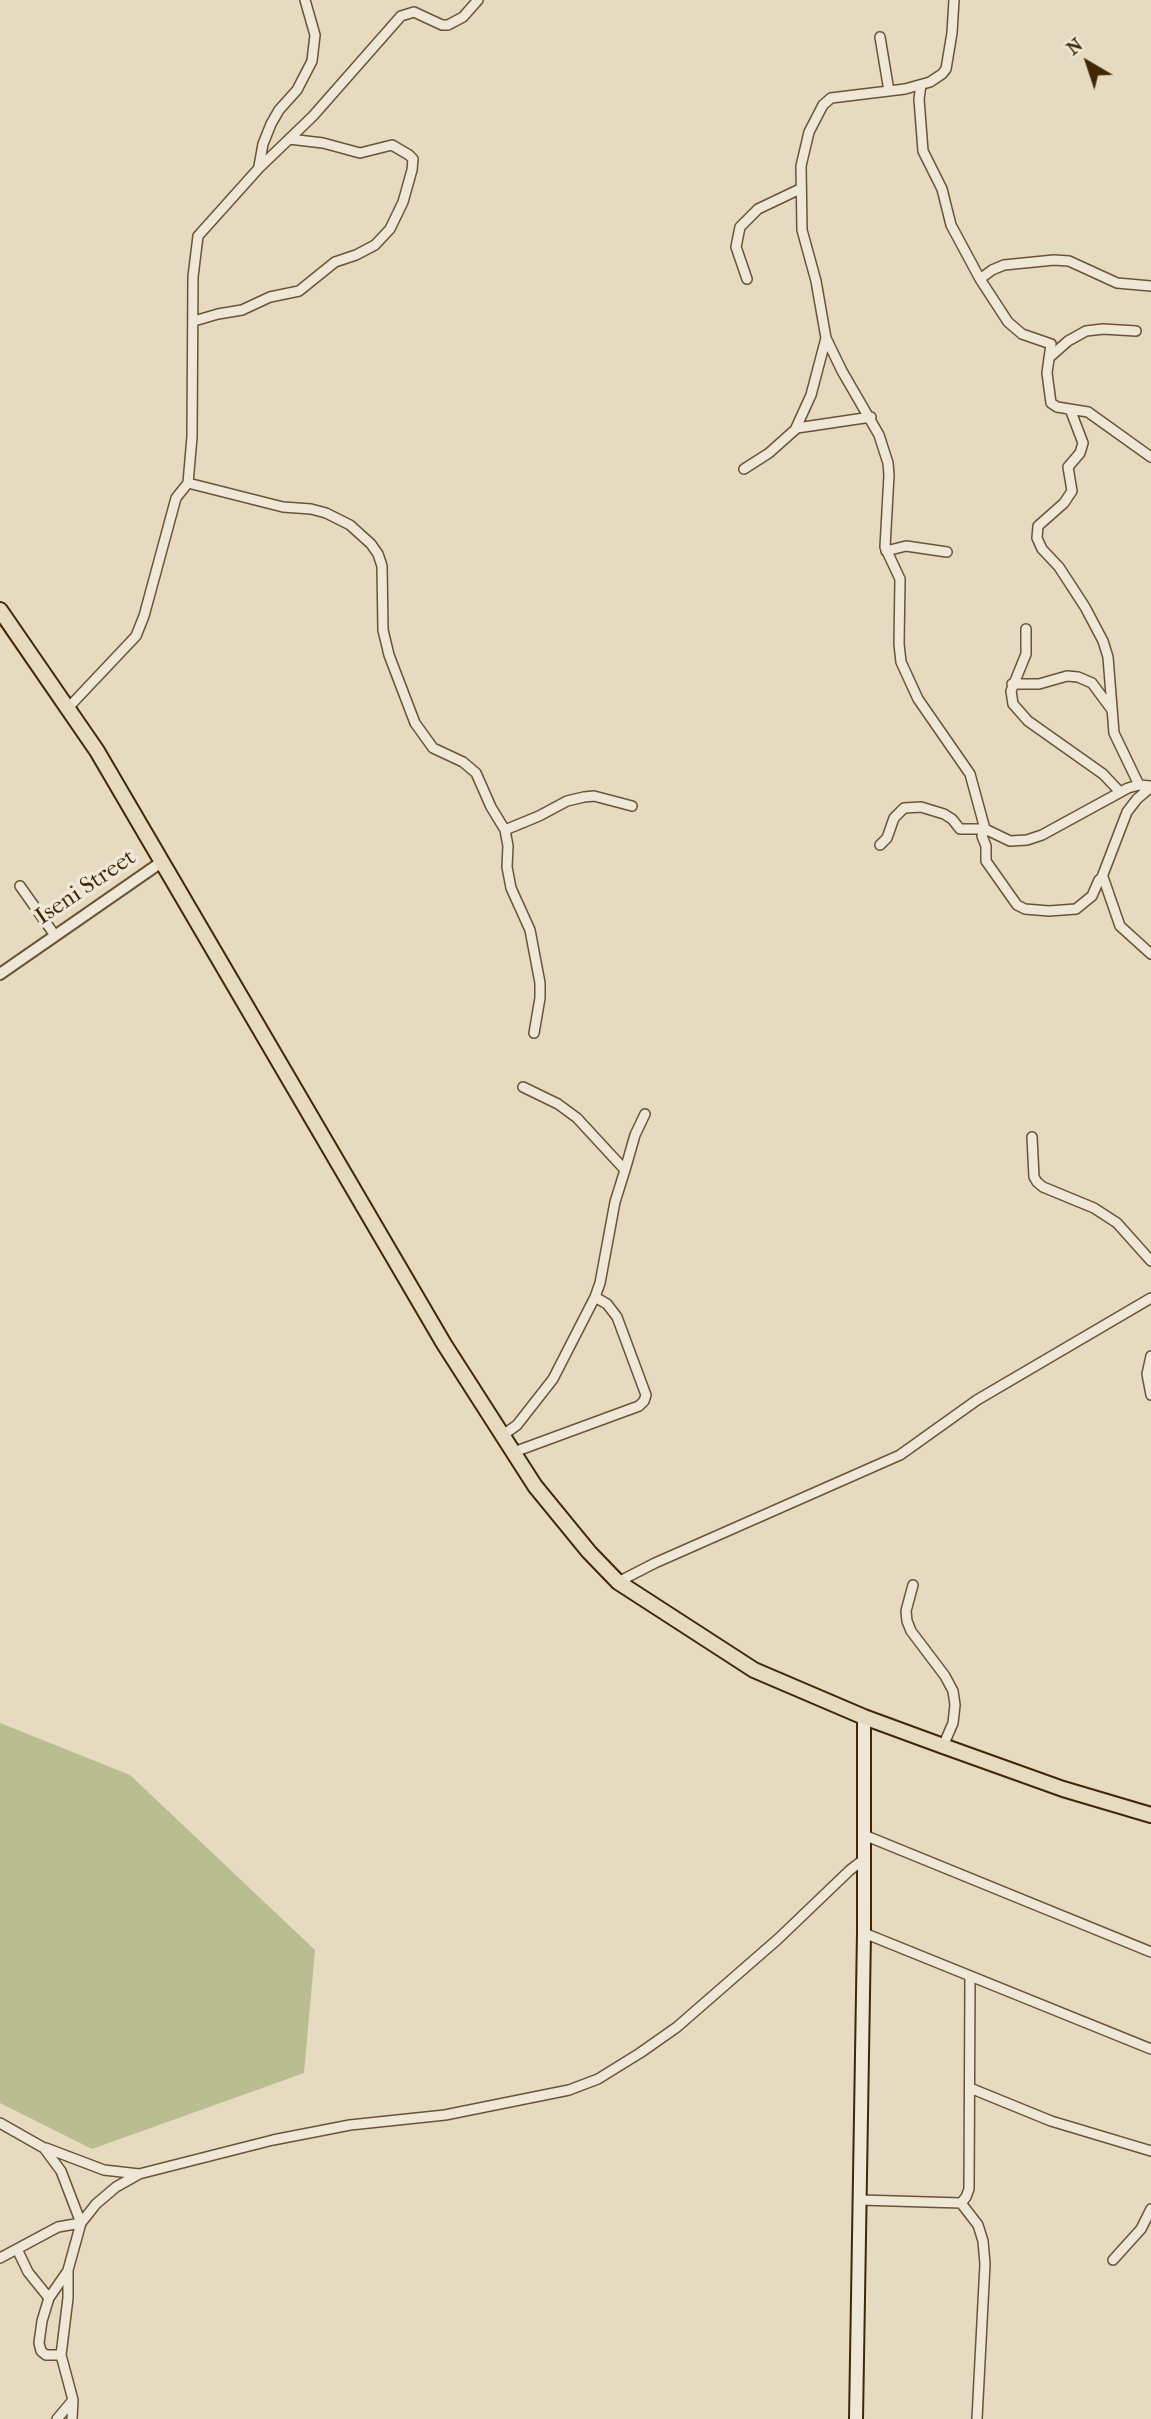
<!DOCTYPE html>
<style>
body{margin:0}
#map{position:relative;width:1151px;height:2419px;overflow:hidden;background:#e6dac1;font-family:"IM FELL French Canon",serif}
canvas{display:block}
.north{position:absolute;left:1053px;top:28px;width:70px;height:70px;-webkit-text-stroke:5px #efe7d7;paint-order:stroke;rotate:321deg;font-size:19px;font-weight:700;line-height:28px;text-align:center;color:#402805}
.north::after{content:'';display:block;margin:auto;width:24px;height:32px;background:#402805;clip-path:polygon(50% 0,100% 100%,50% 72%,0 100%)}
</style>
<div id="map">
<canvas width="1151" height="2419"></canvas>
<div class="north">N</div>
</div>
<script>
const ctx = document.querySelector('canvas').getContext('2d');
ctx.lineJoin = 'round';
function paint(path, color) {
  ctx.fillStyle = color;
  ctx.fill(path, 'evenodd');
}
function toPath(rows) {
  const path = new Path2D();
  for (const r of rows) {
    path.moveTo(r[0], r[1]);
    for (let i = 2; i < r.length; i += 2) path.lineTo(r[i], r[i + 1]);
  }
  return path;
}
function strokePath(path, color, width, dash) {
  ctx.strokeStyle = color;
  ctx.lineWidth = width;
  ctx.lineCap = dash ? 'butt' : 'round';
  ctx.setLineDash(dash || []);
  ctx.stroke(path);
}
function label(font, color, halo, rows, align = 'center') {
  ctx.font = font + ' "IM FELL French Canon",serif';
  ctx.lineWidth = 7;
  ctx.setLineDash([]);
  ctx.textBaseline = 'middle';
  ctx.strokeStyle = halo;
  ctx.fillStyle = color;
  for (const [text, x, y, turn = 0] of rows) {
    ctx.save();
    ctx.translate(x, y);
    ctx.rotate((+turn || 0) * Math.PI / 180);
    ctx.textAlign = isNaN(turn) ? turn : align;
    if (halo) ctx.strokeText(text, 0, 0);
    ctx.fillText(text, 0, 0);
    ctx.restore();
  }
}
paint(toPath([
 [0,1723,130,1775,315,1950,304,2073,92,2149,0,2103]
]), '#b9be90');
const minor = toPath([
 [954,0,952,33,946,69,942,74,930,82,905,89,831,98,823,105,809,132,801,166,802,230,816,281,826,338,842,371,879,435,888,463,889,475,885,547,900,579,899,644,901,662,918,699,970,774,985,829,1010,841,1027,840,1042,835,1128,788,1139,785,1151,786],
 [880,37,889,91],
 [921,85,919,99,923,151,942,189,951,225,980,279,1008,322,1022,334,1051,344,1047,373,1051,403,1057,407,1088,412,1151,457],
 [259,166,263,144,271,124,279,110,297,90,312,61,315,35,305,0],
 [747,279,736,247,740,227,758,209,800,189],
 [980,279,992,270,1004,265,1054,260,1069,261,1117,283,1151,286],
 [194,321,218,314,242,310,270,297,299,291,335,262,356,255,375,245,390,229,403,202,412,170,413,159,409,155,392,145,360,153,323,143,289,139],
 [1050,357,1068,341,1086,331,1103,329,1136,331],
 [1070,409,1083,443,1080,453,1068,467,1072,491,1064,503,1038,526,1037,538,1042,549,1059,567,1085,607,1103,641,1108,657,1114,733,1139,785],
 [795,430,811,395,826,338],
 [744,469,769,453,797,428,871,417],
 [188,483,283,507,311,509,326,513,350,525,371,544,378,554,382,566,383,630,389,655,415,723,433,748,463,762,476,773,491,807,505,830,508,846,507,867,511,888,530,930,540,983,540,998,534,1033],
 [886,551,906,546,947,552],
 [1026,629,1026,654,1011,691,1013,704,1028,721,1103,774,1120,792],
 [1012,684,1039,684,1067,676,1078,677,1092,683,1112,710],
 [68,708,136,636,144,616,176,498,188,483,192,437,193,277,198,236,259,168,313,116,401,16,414,12,442,25,448,25,463,17,478,0],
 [505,830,539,816,567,801,584,797,594,796,632,806],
 [880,845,887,838,894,818,904,808,921,807,944,814,952,819,960,829,985,829,982,836,986,846,986,861,1017,905,1025,909,1049,911,1076,909,1092,896,1099,880,1103,877,1120,926,1151,954],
 [1102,877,1127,812,1137,799,1151,787],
 [20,886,54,934],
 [1032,1137,1034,1177,1037,1182,1043,1187,1094,1208,1117,1223,1151,1261],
 [625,1170,635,1135,645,1114],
 [1151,1356,1147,1374,1151,1395],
 [503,1435,517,1425,553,1379,595,1297,600,1283,615,1202,625,1170,577,1118,558,1104,523,1087],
 [514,1452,639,1406,644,1401,646,1395,617,1317,607,1304,595,1297],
 [618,1582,655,1563,900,1455,977,1400,1151,1298],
 [913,1585,906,1611,907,1621,911,1631,945,1676,953,1691,955,1705,953,1723,943,1746],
 [864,1835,1151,1952],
 [864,1933,1151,2049],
 [970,2088,1051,2121,1151,2151],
 [0,2123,44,2148,61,2171,81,2223,58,2227,0,2258],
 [46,2148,104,2170,139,2174],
 [860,2200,961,2203,966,2197,969,2189,970,1976],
 [961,2203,978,2225,983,2241,985,2264,977,2419],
 [17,2249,28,2272,49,2298],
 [1113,2260,1141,2229,1151,2209],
 [61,2355,46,2355,41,2351,39,2343,42,2321,49,2298,67,2272],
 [57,2419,73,2400],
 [72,2419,73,2400,61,2355,68,2298,68,2270,81,2223,96,2204,116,2187,139,2174,273,2140,350,2125,445,2115,569,2090,598,2079,640,2053,677,2027,778,1939,850,1870,863,1860]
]);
const tertiary = toPath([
 [0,974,163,861]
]);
const secondary = toPath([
 [856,2419,864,1933,864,1717]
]);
const trunk = toPath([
 [0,610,97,751,444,1344,535,1486,589,1552,618,1582,754,1670,864,1717,943,1746,1063,1789,1151,1815]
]);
strokePath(minor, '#6a5434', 12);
strokePath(tertiary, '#6a5434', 14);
strokePath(secondary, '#402805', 16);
strokePath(trunk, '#402805', 18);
strokePath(minor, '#efe7d7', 9);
strokePath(tertiary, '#efe7d7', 10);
strokePath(secondary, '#efe7d7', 12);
strokePath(trunk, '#e6dac1', 14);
label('23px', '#402805', '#efe7d7', [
 ["Iseni Street",86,888,-34]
]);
</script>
